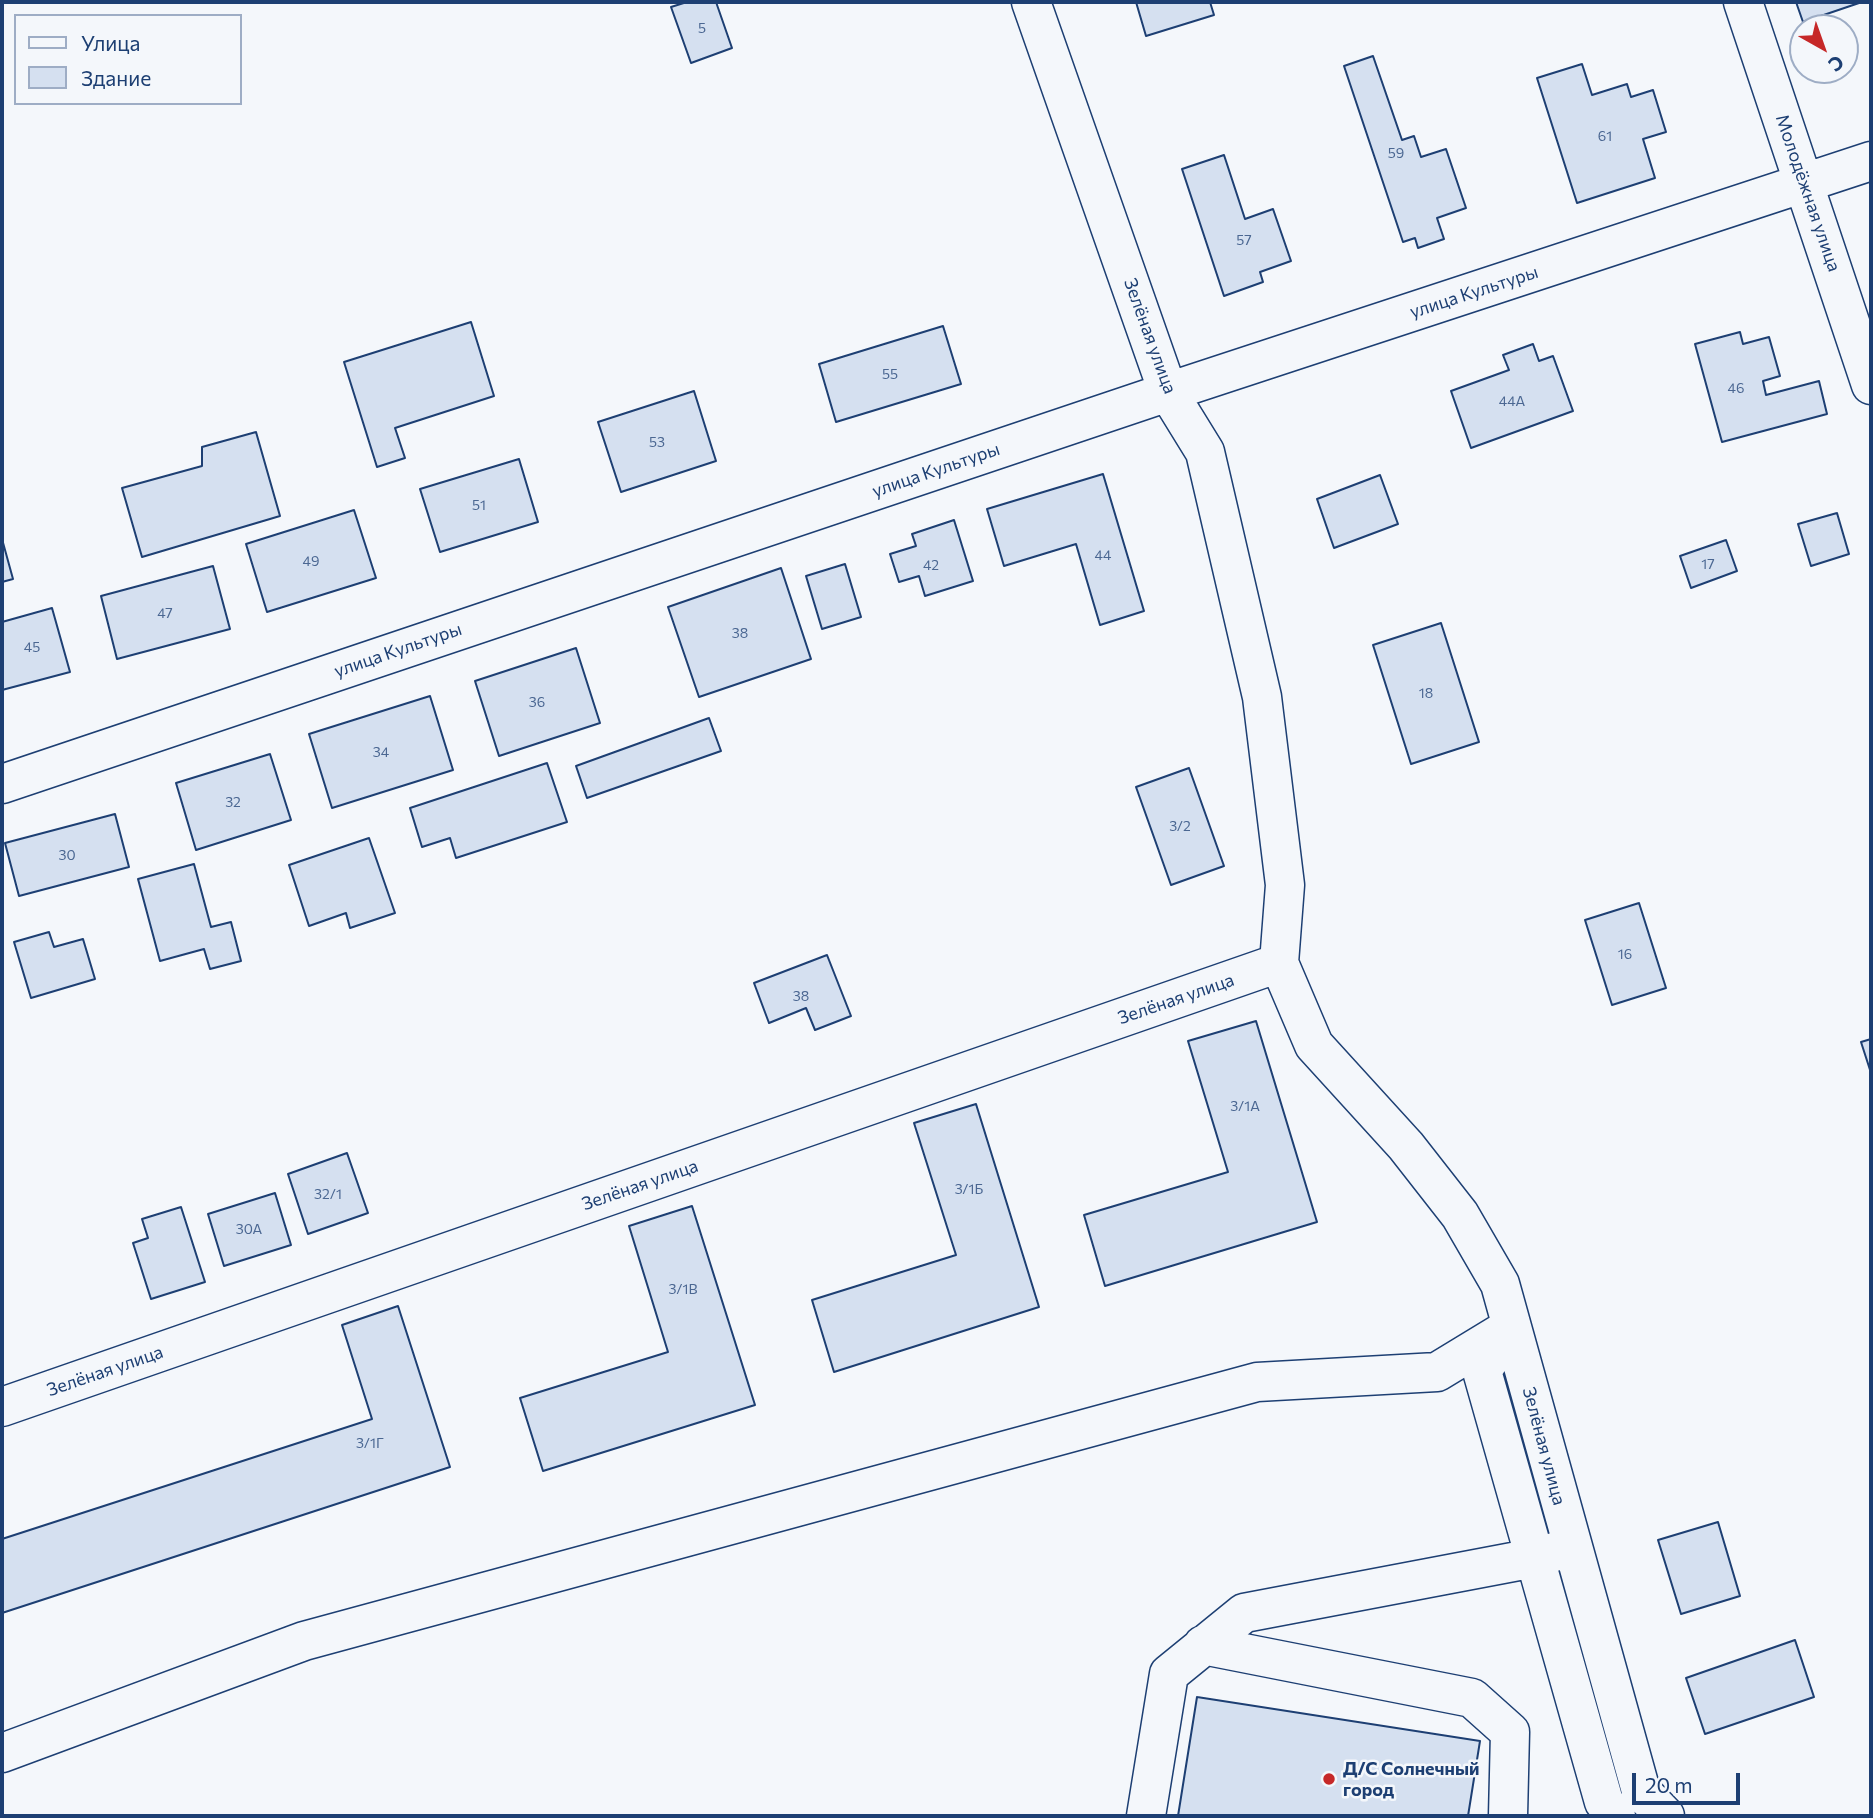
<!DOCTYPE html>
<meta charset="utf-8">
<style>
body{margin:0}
#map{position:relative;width:1873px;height:1818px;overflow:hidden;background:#f4f7fb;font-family:Commissioner,sans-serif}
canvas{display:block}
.frame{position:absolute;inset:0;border:4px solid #1d3f73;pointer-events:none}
.legend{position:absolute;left:14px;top:14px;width:228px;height:91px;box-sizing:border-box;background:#f4f7fb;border:2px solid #9eadc5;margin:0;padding:9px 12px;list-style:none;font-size:21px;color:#1d3f73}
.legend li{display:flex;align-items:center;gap:14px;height:35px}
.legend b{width:35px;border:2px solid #9eadc5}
.north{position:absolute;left:1789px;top:14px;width:70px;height:70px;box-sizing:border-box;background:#f4f7fb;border:2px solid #9eadc5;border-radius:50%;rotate:140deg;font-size:19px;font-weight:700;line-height:28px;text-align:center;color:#1d3f73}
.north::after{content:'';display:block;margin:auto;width:24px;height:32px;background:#c62828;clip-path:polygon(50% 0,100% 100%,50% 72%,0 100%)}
.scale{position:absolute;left:1632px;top:1773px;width:108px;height:32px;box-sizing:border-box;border:4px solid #1d3f73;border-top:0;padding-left:9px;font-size:21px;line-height:24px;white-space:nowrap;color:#1d3f73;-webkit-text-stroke:5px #f4f7fb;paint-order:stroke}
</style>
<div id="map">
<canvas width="1873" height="1818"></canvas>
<div class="frame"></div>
<ul class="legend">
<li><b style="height:9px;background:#f4f7fb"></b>Улица</li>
<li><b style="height:19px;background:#d5e0f0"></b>Здание</li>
</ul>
<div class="north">С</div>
<div class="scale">20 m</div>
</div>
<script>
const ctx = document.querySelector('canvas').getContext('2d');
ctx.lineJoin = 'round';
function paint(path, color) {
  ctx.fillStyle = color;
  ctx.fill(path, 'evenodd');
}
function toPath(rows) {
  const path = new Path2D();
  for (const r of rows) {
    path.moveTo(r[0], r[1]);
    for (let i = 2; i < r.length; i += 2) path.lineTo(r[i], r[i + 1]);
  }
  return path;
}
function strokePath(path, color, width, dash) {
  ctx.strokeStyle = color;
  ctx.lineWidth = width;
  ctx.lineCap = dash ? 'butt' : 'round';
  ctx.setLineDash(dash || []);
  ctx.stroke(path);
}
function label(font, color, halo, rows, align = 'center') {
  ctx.font = font + ' Commissioner,sans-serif';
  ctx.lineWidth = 5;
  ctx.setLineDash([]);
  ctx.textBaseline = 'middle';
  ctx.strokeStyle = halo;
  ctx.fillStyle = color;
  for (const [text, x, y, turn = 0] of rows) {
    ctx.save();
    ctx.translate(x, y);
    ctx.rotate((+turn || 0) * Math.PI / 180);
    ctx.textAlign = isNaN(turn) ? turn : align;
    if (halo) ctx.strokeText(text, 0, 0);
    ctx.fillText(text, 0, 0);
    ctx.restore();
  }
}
const building = toPath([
 [687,2,716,2,732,48,691,63,671,7,687,2],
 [1136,2,1210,2,1214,15,1146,36,1136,2],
 [1796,2,1862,2,1803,22,1796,2],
 [1373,56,1402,140,1414,136,1421,157,1446,149,1466,208,1437,218,1444,239,1418,248,1415,238,1403,242,1344,66,1373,56],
 [1582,64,1592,95,1627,84,1631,97,1653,90,1666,132,1643,139,1655,178,1577,203,1537,78,1582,64],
 [1224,155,1245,219,1273,209,1291,261,1260,272,1263,282,1224,296,1182,169,1224,155],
 [471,322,494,396,395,428,405,458,377,467,344,362,471,322],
 [943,326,961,384,836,422,819,364,943,326],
 [1740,332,1743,344,1769,337,1780,376,1763,381,1766,395,1819,381,1827,414,1722,442,1695,344,1740,332],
 [1533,344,1539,361,1553,356,1573,411,1471,448,1451,391,1509,370,1503,355,1533,344],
 [694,391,716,461,621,492,598,422,694,391],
 [256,432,280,516,142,557,122,488,202,466,202,447,256,432],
 [519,459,538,522,440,552,420,489,519,459],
 [1103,474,1144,611,1100,625,1076,544,1004,566,987,509,1103,474],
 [1380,475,1398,524,1334,548,1317,499,1380,475],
 [354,510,376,578,267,612,246,544,354,510],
 [1837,513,1849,554,1811,566,1798,524,1837,513],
 [954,520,973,581,925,596,919,576,899,582,890,554,916,546,912,534,954,520],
 [2,539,13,579,2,582,2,539],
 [1726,540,1737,571,1691,588,1680,556,1726,540],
 [845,564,861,617,822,629,806,576,845,564],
 [213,566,230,629,117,659,101,596,213,566],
 [781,568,811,659,699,697,668,607,781,568],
 [52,608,70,672,2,690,2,622,52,608],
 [1441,623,1479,742,1411,764,1373,645,1441,623],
 [576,648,600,723,499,756,475,681,576,648],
 [430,696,453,770,332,808,309,734,430,696],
 [709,718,721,751,587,798,576,766,709,718],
 [270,754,291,820,196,850,176,783,270,754],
 [547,763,567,822,456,858,450,838,422,847,410,808,547,763],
 [1189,768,1224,866,1171,885,1136,787,1189,768],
 [115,814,129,867,19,896,5,843,115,814],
 [369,838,395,913,350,928,346,913,309,926,289,865,369,838],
 [194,864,211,927,231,922,241,961,210,969,204,949,160,961,138,879,194,864],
 [1639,903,1666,988,1612,1005,1585,920,1639,903],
 [49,932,54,947,83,939,95,979,31,998,14,942,49,932],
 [827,955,851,1016,815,1030,806,1008,769,1023,754,983,827,955],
 [1256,1021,1317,1222,1105,1286,1084,1215,1228,1172,1188,1041,1256,1021],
 [1871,1039,1871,1073,1861,1042,1871,1039],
 [976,1104,1039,1307,834,1372,812,1300,956,1255,914,1123,976,1104],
 [347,1153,368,1213,308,1234,288,1174,347,1153],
 [275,1193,291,1245,224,1266,208,1214,275,1193],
 [692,1206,755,1405,543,1471,520,1398,668,1352,629,1226,692,1206],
 [181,1207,205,1282,151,1299,133,1243,148,1238,142,1219,181,1207],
 [398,1306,450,1467,2,1613,2,1539,372,1419,342,1325,398,1306],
 [1718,1522,1740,1596,1681,1614,1658,1540,1718,1522],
 [1795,1640,1814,1697,1705,1734,1686,1678,1795,1640],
 [1197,1697,1480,1741,1468,1816,1178,1816,1197,1697]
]);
paint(building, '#d5e0f0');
strokePath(building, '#1d3f73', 2);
const minor = toPath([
 [1031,2,1168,392,1205,452,1262,697,1285,885,1279,963,1314,1045,1406,1146,1460,1215,1500,1284,1641,1791,1665,1816],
 [1743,2,1871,385],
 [2,784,1168,392,1871,161],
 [1508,1331,1482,1371,1604,1802,1616,1816],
 [2,1407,1279,963],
 [1203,1645,1472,1698,1510,1732,1508,1816],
 [2,1753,304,1641,1257,1382,1437,1372,1511,1327],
 [1146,1816,1169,1674,1244,1613,1534,1558,1571,1547]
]);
strokePath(minor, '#1d3f73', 41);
strokePath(minor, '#f4f7fb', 38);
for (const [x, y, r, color] of [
 [1329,1779,7,"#c62828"]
]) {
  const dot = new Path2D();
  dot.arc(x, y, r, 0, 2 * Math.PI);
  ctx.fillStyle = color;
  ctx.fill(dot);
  strokePath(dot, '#f4f7fb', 2.5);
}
label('14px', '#4b6792', null, [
 ["5",702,28],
 ["61",1605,136],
 ["59",1396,153],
 ["57",1244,240],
 ["55",890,374],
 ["46",1736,388],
 ["44А",1512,401],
 ["53",657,442],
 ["51",479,505],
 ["44",1103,555],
 ["49",311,561],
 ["17",1708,564],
 ["42",931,565],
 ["47",165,613],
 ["38",740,633],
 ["45",32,647],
 ["18",1426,693],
 ["36",537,702],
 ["34",381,752],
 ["32",233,802],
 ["3/2",1180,826],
 ["30",67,855],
 ["16",1625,954],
 ["38",801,996],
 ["3/1А",1245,1106],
 ["3/1Б",969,1189],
 ["32/1",328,1194],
 ["30А",249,1229],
 ["3/1В",683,1289],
 ["3/1Г",370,1443]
]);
label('18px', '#1d3f73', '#f4f7fb', [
 ["Молодёжная улица",1808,193,71],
 ["улица Культуры",1474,292,-18],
 ["Зелёная улица",1150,336,70],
 ["улица Культуры",936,470,-19],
 ["улица Культуры",398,650,-19],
 ["Зелёная улица",1176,999,-19],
 ["Зелёная улица",640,1185,-19],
 ["Зелёная улица",105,1371,-19],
 ["Зелёная улица",1544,1446,75]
]);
label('bold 18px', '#1d3f73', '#f4f7fb', [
 ["Д/С Солнечный",1343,1769],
 ["город",1343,1790]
], 'left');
</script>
